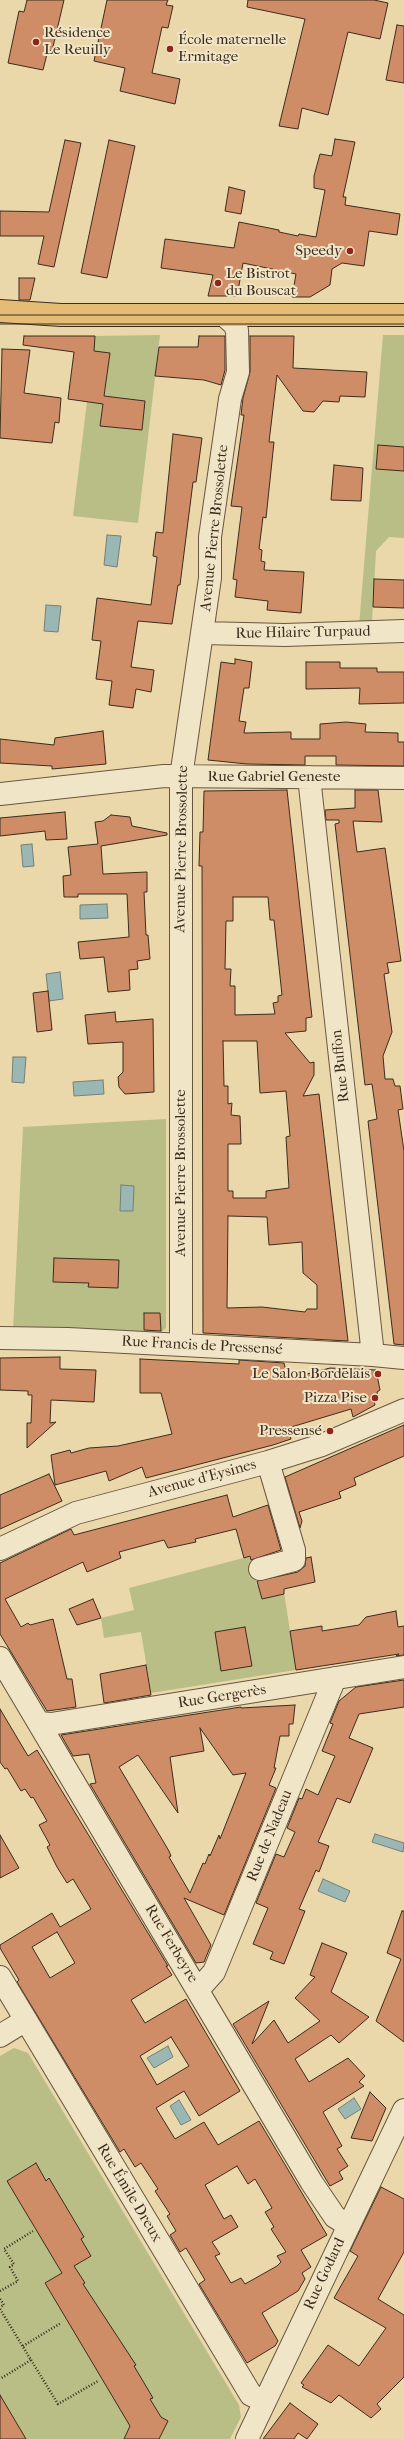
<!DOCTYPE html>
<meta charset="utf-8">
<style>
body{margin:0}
canvas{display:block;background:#ead7aa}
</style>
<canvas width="404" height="2439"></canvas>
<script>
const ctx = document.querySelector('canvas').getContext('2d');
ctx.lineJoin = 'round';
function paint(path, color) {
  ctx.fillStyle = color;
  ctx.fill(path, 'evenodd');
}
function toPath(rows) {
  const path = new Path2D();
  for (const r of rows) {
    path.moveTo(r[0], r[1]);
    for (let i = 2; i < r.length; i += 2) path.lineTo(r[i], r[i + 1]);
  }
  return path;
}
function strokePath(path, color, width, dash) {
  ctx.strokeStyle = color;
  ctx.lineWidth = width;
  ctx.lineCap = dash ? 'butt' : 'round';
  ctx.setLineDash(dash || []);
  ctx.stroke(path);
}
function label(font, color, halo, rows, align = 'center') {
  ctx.font = font + ' "IM FELL French Canon",serif';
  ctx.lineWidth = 4;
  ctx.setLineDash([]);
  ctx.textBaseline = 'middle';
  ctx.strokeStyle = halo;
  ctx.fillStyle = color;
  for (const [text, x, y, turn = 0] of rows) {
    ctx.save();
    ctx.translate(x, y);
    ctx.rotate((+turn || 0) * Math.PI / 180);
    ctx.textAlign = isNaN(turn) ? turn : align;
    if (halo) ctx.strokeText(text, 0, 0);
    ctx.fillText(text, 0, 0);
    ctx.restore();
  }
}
paint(toPath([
 [160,335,138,523,73,516,95,336],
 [383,335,404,335,404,538,389,537,376,551,372,621,404,620,404,627,359,626],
 [166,1119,166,1328,155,1338,13,1331,23,1127],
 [251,1556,257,1585,282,1579,296,1670,151,1693,141,1632,104,1638,101,1618,134,1610,129,1588],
 [14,2048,28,2053,239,2405,241,2417,230,2439,0,2439,0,2056]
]), '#b9be87');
const water = toPath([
 [107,535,121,536,117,567,104,565,107,535],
 [46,605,61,606,58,632,44,631,46,605],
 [32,844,34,866,23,867,21,845,32,844],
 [107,904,108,918,80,919,80,905,107,904],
 [60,972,63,999,49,1001,46,974,60,972],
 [13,1057,26,1057,24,1083,12,1082,13,1057],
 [103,1080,104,1094,74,1096,73,1082,103,1080],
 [121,1185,134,1186,133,1211,120,1211,121,1185],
 [375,1834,404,1843,403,1852,372,1842,375,1834],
 [323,1879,350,1891,345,1902,318,1891,323,1879],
 [168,2046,173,2057,154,2068,147,2058,168,2046],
 [354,2098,361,2109,345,2119,338,2109,354,2098],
 [179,2100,191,2120,181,2125,170,2106,179,2100]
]);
paint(water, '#9bb7b3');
strokePath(water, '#757f77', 1);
const building = toPath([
 [27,0,64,0,52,51,48,50,43,70,8,63,19,11,24,12,27,0],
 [107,0,168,0,166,5,173,6,168,28,162,27,152,73,180,79,175,104,120,91,125,68,94,61,107,0],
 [248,0,374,0,388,3,380,39,348,32,328,115,302,108,298,129,279,126,305,19,247,7,248,0],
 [397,25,404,26,404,83,386,80,397,25],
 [335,139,355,142,343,197,346,197,345,205,400,214,397,235,369,231,364,266,342,263,332,269,330,285,310,297,292,297,296,274,243,263,237,296,208,296,213,275,161,268,165,239,234,248,239,222,279,230,279,232,298,236,299,234,316,237,325,190,314,188,314,176,320,154,332,156,335,139],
 [65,140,81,143,54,267,38,264,44,236,0,236,0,211,49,212,65,140],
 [109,140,135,146,107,278,81,273,109,140],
 [229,187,245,191,241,214,225,211,229,187],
 [19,278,35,278,30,300,19,300,19,278],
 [24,336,95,336,94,351,110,353,104,396,145,401,142,430,100,426,103,404,68,399,74,352,23,345,24,336],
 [199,336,225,336,225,370,221,385,204,380,155,376,159,347,198,347,199,336],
 [250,336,294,336,293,368,367,372,365,397,340,396,339,402,323,401,314,412,303,411,277,375,269,442,274,442,266,518,263,517,259,549,262,550,261,561,265,562,264,570,304,572,301,613,267,610,268,601,235,597,237,580,233,579,242,507,231,506,244,415,241,415,243,398,250,372,250,336],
 [2,349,30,350,24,393,61,398,59,423,55,422,52,443,0,438,2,349],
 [173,434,202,438,196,482,193,482,180,585,178,585,172,624,138,621,131,667,154,670,151,692,136,689,133,708,109,705,112,681,96,679,101,641,92,640,97,598,151,605,157,557,153,556,156,532,163,533,173,434],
 [378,445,404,447,404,471,376,469,378,445],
 [334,465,363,468,361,501,331,500,334,465],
 [374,579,404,580,404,608,373,607,374,579],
 [235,659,252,662,249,688,244,688,239,721,246,722,244,733,291,732,291,739,320,739,320,724,346,722,366,724,365,732,398,733,398,742,404,742,404,766,336,765,336,756,305,756,305,765,247,764,208,760,221,662,235,664,235,659],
 [306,662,340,662,340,668,377,668,377,672,404,672,404,703,359,704,360,688,306,689,306,662],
 [103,731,106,764,52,769,52,766,0,763,0,739,54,745,55,738,103,731],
 [287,790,312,1017,306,1018,306,1031,285,1033,310,1063,314,1062,314,1075,303,1096,319,1094,348,1341,203,1333,202,866,199,866,200,832,203,832,204,791,287,790],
 [233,897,268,897,270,920,274,920,282,995,278,996,278,1002,273,1003,275,1014,235,1015,235,986,230,986,231,969,225,969,226,921,233,921,233,897],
 [223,1041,257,1041,260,1093,286,1091,290,1136,286,1137,289,1188,266,1191,266,1198,233,1198,233,1191,228,1191,228,1144,241,1144,240,1116,231,1115,232,1103,228,1104,228,1086,224,1086,223,1041],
 [228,1216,267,1217,269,1245,302,1242,303,1273,317,1285,317,1309,307,1309,305,1312,262,1307,227,1308,228,1216],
 [355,790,378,790,382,822,353,821,357,852,385,848,401,961,387,963,389,973,384,974,392,1032,383,1056,385,1079,393,1079,395,1086,400,1086,403,1109,398,1110,404,1151,404,1345,394,1344,368,1121,377,1119,372,1084,365,1085,335,824,339,823,339,820,326,820,325,810,355,808,355,790],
 [65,812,67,839,46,840,45,831,0,836,0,818,65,812],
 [111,815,130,817,132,826,167,833,167,835,101,846,103,874,147,872,147,892,144,892,146,935,148,935,150,959,137,961,138,969,129,970,130,990,108,992,104,957,80,959,78,942,129,937,127,894,78,894,78,897,64,897,63,876,71,875,68,847,98,844,95,822,103,821,111,815],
 [48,991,52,1030,37,1032,33,993,48,991],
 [115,1012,116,1022,153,1019,154,1092,125,1094,119,1087,118,1077,123,1072,123,1042,88,1044,85,1015,115,1012],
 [54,1258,119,1260,118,1288,88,1287,89,1283,53,1282,54,1258],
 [144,1313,160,1313,161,1331,144,1330,144,1313],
 [60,1357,60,1369,96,1370,94,1402,51,1400,50,1423,56,1422,27,1448,27,1423,31,1423,32,1395,28,1395,28,1391,0,1390,0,1358,60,1357],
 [140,1359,239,1364,239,1360,284,1363,288,1379,330,1368,376,1370,380,1390,377,1392,378,1400,374,1401,375,1405,353,1417,351,1409,288,1428,291,1439,273,1445,146,1478,142,1467,109,1481,106,1471,55,1485,51,1455,70,1450,71,1453,89,1448,118,1446,172,1434,161,1393,140,1393,140,1359],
 [404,1425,404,1456,354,1478,356,1485,339,1492,341,1498,299,1512,302,1521,300,1528,285,1477,404,1425],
 [49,1474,62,1501,0,1529,0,1495,49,1474],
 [227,1495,233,1517,268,1505,281,1550,251,1560,250,1556,244,1558,236,1529,195,1539,196,1542,168,1548,164,1540,119,1552,121,1558,87,1572,83,1562,5,1599,21,1627,28,1623,30,1625,53,1619,67,1679,72,1679,76,1707,47,1711,0,1634,0,1563,71,1529,74,1535,227,1495],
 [311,1557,315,1582,284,1589,284,1594,262,1599,257,1581,298,1572,305,1566,306,1558,311,1557],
 [93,1599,101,1618,77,1625,69,1609,93,1599],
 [396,1611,398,1627,404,1626,404,1655,396,1656,399,1654,296,1670,290,1631,322,1626,322,1631,359,1625,366,1617,396,1611],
 [245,1627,252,1666,221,1671,215,1632,245,1627],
 [146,1665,151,1695,104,1703,100,1674,146,1665],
 [404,1680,404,1707,359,1714,349,1738,373,1748,350,1803,337,1798,318,1842,329,1846,319,1872,316,1870,299,1909,305,1911,284,1964,270,1959,273,1952,253,1944,268,1908,256,1903,276,1854,284,1857,295,1832,287,1828,299,1798,302,1799,306,1789,318,1795,335,1756,322,1751,333,1724,330,1723,339,1701,356,1687,404,1680],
 [295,1705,293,1724,289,1724,289,1736,280,1736,274,1768,276,1768,269,1785,276,1788,224,1915,184,1898,211,1945,204,1962,196,1963,90,1784,96,1783,89,1754,73,1756,61,1735,241,1707,241,1708,295,1705],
 [200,1728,233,1775,246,1773,220,1839,219,1835,210,1856,209,1854,205,1864,203,1863,190,1893,169,1857,171,1856,169,1851,119,1767,138,1755,178,1813,170,1757,204,1751,200,1728],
 [0,1709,28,1756,37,1750,168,1966,166,1966,172,1975,131,2000,145,2023,186,1999,240,2091,199,2116,184,2091,156,2108,175,2139,204,2122,218,2145,259,2121,327,2235,301,2250,311,2267,302,2273,305,2279,298,2291,262,2313,278,2341,275,2346,247,2363,199,2284,205,2280,186,2248,180,2252,170,2235,176,2231,167,2216,170,2214,155,2191,158,2189,141,2163,135,2167,124,2149,120,2152,17,1982,19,1980,0,1948,0,1945,52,1913,60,1927,91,1909,73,1879,67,1883,57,1867,47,1847,50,1845,39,1825,47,1821,33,1797,31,1798,25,1789,21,1791,7,1768,5,1769,0,1762,0,1709],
 [57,1932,75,1963,50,1978,32,1947,57,1932],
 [171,2037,189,2066,157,2085,140,2056,171,2037],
 [237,2166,248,2184,255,2179,272,2208,265,2212,274,2227,271,2229,286,2252,277,2256,281,2262,277,2266,245,2284,241,2278,231,2283,215,2256,220,2254,212,2242,238,2227,231,2215,224,2219,205,2185,237,2166],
 [0,1835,19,1868,0,1878,0,1835],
 [402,1911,404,1911,404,2042,376,2021,401,1959,387,1953,402,1911],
 [322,1943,347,1953,331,1992,369,2017,339,2043,331,2035,295,2059,309,2082,348,2058,365,2076,359,2082,364,2086,323,2112,342,2146,337,2149,348,2166,339,2172,343,2179,330,2186,233,2024,269,2001,252,2044,274,2020,288,2043,320,2021,295,1998,315,1977,310,1975,322,1943],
 [370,2092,386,2108,372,2141,351,2138,370,2092],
 [36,2163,46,2181,49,2178,84,2237,81,2239,91,2256,74,2266,85,2283,83,2284,136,2365,134,2366,153,2398,150,2399,161,2417,168,2421,159,2439,124,2439,130,2426,45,2283,62,2273,7,2181,36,2163],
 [381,2187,404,2199,404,2252,378,2299,404,2315,404,2377,377,2404,381,2409,371,2418,339,2395,331,2403,302,2387,304,2385,301,2383,328,2345,359,2366,386,2328,334,2298,358,2256,350,2251,381,2187],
 [0,2395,26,2439,0,2439,0,2395],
 [290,2403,318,2424,307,2439,298,2433,294,2439,263,2439,290,2403]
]);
paint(building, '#cf8d67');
strokePath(building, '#3d2c1d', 1);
const minor = toPath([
 [203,633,285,635,404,631],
 [309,777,373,1355],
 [0,794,164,776,404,778],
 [0,1338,68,1339,373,1355,404,1358],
 [181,1345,181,777,210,578,210,537,230,399,238,372,237,330,234,324,224,315],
 [0,1549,76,1513,268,1462,322,1445,404,1410],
 [260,1569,294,1560,294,1550,268,1462],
 [0,1658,312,2183,335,2217,348,2225],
 [39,1723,51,1724,404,1667],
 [0,1977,251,2395,265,2401],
 [198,1990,214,1972,335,1678],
 [0,2036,26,2020],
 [247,2439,404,2110]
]);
const major = toPath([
 [0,311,61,315,404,315]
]);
strokePath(minor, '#685740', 24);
strokePath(major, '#3d2c1d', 24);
strokePath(toPath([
 [0,2291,18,2281,10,2267,14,2264,4,2249,33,2231],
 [0,2299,4,2305,0,2307],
 [0,2309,31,2360,0,2379],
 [23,2346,61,2323],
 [31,2360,58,2404,98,2381]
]), '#3d2c1d', 2.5, [1, 2]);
strokePath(minor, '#f1e5c8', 22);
strokePath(major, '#e5bc75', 22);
strokePath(toPath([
 [0,315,404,315],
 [0,324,404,324]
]), '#3d2c1d', 1);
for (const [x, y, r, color] of [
 [36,42,4,"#8f2418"],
 [170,49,4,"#8f2418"],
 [350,251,4,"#8f2418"],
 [218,283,4,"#8f2418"],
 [378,1374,4,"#8f2418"],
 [375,1398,4,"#8f2418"],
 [330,1431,4,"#8f2418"]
]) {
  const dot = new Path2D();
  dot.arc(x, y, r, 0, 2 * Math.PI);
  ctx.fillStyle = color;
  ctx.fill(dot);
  strokePath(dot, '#f1e5c8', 1.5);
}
label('15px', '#3d2c1d', '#f1e5c8', [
 ["Résidence",44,33,"left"],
 ["Le Reuilly",44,50,"left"],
 ["École maternelle",178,40,"left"],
 ["Ermitage",178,57,"left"],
 ["Speedy",342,251],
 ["Le Bistrot",226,274,"left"],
 ["du Bouscat",226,291,"left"],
 ["Le Salon Bordelais",370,1374],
 ["Pizza Pise",367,1398],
 ["Pressensé",322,1431]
], 'right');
label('15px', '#3d2c1d', '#f1e5c8', [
 ["Avenue Pierre Brossolette",215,528,-84],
 ["Rue Hilaire Turpaud",303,633,-1],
 ["Rue Gabriel Geneste",274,777],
 ["Avenue Pierre Brossolette",182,849,-89],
 ["Rue Buffon",341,1066,-96],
 ["Avenue Pierre Brossolette",181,1173,-90],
 ["Rue Francis de Pressensé",202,1346,3],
 ["Avenue d'Eysines",202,1479,-15],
 ["Rue Gergerès",222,1697,-9],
 ["Rue de Nadeau",270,1836,-68],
 ["Rue Ferbeyre",171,1944,59],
 ["Rue Émile Dreux",129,2193,59],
 ["Rue Godard",325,2274,-65]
]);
</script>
